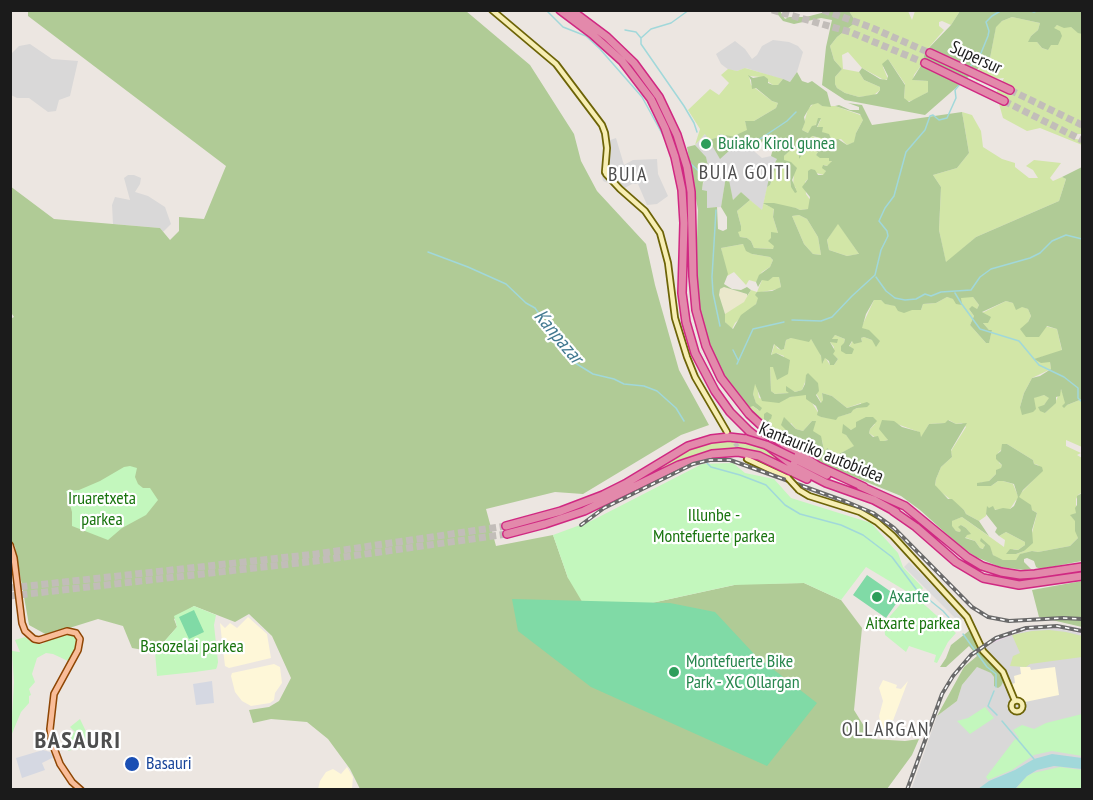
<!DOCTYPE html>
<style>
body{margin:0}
#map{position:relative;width:1093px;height:800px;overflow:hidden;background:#ece6e1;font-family:"PT Sans Narrow",sans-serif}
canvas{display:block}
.frame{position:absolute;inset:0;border:12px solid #1b1b1b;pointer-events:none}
</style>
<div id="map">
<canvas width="1093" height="800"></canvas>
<div class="frame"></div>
</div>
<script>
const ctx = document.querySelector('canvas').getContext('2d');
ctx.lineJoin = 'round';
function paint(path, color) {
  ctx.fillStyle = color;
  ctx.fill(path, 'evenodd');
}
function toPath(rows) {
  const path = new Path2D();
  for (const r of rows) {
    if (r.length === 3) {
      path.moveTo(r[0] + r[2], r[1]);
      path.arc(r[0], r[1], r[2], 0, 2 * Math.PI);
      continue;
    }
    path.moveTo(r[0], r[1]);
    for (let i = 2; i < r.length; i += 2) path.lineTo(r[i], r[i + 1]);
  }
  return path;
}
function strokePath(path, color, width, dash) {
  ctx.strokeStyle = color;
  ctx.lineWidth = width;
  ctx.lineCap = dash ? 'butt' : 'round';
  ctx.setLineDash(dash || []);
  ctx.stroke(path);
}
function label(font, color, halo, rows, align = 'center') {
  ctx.font = font + ' "PT Sans Narrow",sans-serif';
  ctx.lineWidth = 4.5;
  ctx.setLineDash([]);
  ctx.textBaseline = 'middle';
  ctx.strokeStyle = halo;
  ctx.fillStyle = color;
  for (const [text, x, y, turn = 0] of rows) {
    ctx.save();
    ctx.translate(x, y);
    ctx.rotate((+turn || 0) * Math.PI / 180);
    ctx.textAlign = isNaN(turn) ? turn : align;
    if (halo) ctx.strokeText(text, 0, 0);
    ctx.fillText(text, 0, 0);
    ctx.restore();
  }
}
paint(toPath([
 [773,40,789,42,798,46,803,52,797,72,790,82,746,68,737,71,729,70,721,64,716,54,735,41,745,49,752,59,757,55,762,46],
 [30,44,52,59,78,61,70,96,59,100,56,111,48,112,29,98,17,98,11,95,10,55,19,46],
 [706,133,741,140,762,158,771,156,778,158,771,170,762,211,741,192,733,200,727,175,726,176,721,207,707,208,702,190,706,168,705,157,695,145],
 [616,138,624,165,633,160,657,159,658,174,668,196,657,204,647,205,638,184,632,184,623,189,619,182,610,184,603,181,601,172,602,166,609,164,602,143],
 [128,175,134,175,141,178,140,184,135,192,148,196,165,207,171,224,163,232,160,228,113,224,112,205,115,197,130,200,124,178],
 [1055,628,1082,634,1082,789,911,790,937,716,957,701,962,685,977,667,992,673,994,677,994,686,998,669,981,651,993,643,1013,634,1034,629]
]), '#d9d8d8');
paint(toPath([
 [1036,625,1071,626,1082,629,1082,634,1064,629,1044,628,1023,631,993,643,991,639,1012,630]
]), '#e5d3e5');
paint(toPath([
 [248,617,267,634,271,658,229,668,225,666,220,623,225,628,230,623,237,628],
 [274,664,280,667,282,683,275,693,274,700,270,703,251,706,242,701,235,692,231,676,232,673],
 [1020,667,1030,667,1031,670,1055,667,1059,695,1025,702,1017,697,1012,684,1015,683,1014,676,1021,674],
 [883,680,897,685,896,688,901,689,908,681,886,739,881,737,881,726,879,716,883,701,879,688],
 [347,767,353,777,352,789,318,789,320,781,326,772,333,769,341,774]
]), '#fef7d8');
paint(toPath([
 [724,287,747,294,748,298,740,306,725,314,719,295,720,289]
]), '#ebe8cc');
paint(toPath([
 [849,11,908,11,912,20,915,11,960,11,951,25,942,21,939,22,939,26,944,30,925,52,922,64,914,75,913,80,928,81,928,92,914,100,906,102,904,98,905,84,888,59,883,67,888,79,884,80,862,68,848,52,842,55,843,69,859,72,864,80,880,87,880,90,874,95,859,97,845,93,837,88,835,84,835,77,842,69,834,60,830,46,837,37,856,22],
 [1012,17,1040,23,1038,30,1031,36,1029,42,1037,42,1042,48,1048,50,1053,28,1057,25,1071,27,1078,32,1082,34,1082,134,1076,134,1070,138,1082,140,1082,145,1040,128,1027,131,1003,118,996,93,1004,78,976,81,976,73,990,58,996,26,1002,21],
 [745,68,783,79,778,85,773,85,761,77,749,76,751,85,772,101,778,103,776,108,754,121,749,123,745,121,748,131,738,134,736,137,733,138,720,134,720,137,709,140,705,134,695,145,700,129,688,110,710,89,719,95,729,83,721,75,728,69,737,71],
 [814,103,819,103,822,106,835,106,863,116,863,120,856,133,855,142,847,145,841,139,835,140,834,146,830,138,817,128,821,119,808,133,802,130,808,109],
 [962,112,972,115,981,131,983,147,1002,159,1015,163,1015,167,1029,178,1038,178,1033,170,1026,166,1034,160,1061,163,1050,178,1053,181,1062,177,1066,179,1059,201,976,237,946,263,939,230,941,187,933,175,957,168,969,153],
 [812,136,816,138,819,136,826,139,829,148,825,151,817,148,813,139,814,150,818,152,816,155,829,158,832,160,831,164,827,166,824,165,826,171,824,175,808,171,808,179,805,182,806,194,811,201,809,209,800,210,796,208,766,205,774,208,773,217,778,233,772,243,775,246,773,249,754,248,751,241,747,238,740,237,737,232,741,226,737,211,750,200,762,210,767,187,770,185,776,167,789,169,791,187,796,188,793,185,794,174,787,162,784,161,784,156,794,147,799,147,802,156,807,147,798,145,799,143],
 [799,215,807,219,818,237,821,255,813,254,804,244,792,216],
 [838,223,859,254,847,256,829,250,827,240],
 [743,244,752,254,770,257,773,260,770,267,762,272,756,282,749,280,746,285,734,272,727,276,721,248],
 [773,277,779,277,781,287,778,289,762,292,756,304,735,323,732,329,725,322,725,314,744,302,751,290,757,292,762,280],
 [947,297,954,299,961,305,960,297,973,297,979,305,977,309,969,309,974,316,970,325,986,343,989,342,992,330,989,330,982,322,987,315,982,313,1006,301,1013,303,1028,309,1031,316,1028,322,1057,329,1062,351,1035,359,1050,362,1051,369,1032,378,1024,393,1020,407,1037,396,1044,395,1050,398,1044,405,1045,413,1055,403,1061,389,1067,405,1082,399,1082,447,1066,440,1066,446,1081,453,1077,455,1082,458,1082,493,1079,494,1076,499,1076,513,1071,516,1075,520,1078,538,1070,546,1038,552,1032,551,1021,554,1016,560,1008,561,998,559,993,555,989,546,985,544,984,549,980,548,975,541,964,537,969,532,966,528,961,525,962,530,960,532,956,531,951,526,951,521,962,517,1004,547,1005,540,999,536,1006,532,1025,542,1025,545,1018,550,1013,549,1016,554,1024,551,1031,537,1037,513,1016,500,1010,509,987,510,986,516,979,521,966,514,964,510,937,489,935,485,936,479,941,467,952,457,951,451,966,427,962,423,956,424,949,420,946,423,929,424,921,438,919,432,897,424,883,431,888,440,884,441,880,441,869,433,870,429,875,424,851,430,843,425,846,435,855,446,839,454,834,454,828,449,826,452,824,450,822,440,812,431,812,421,803,431,796,429,791,423,785,428,787,430,780,431,774,429,764,414,765,422,749,406,753,406,758,410,753,394,754,383,757,386,759,398,775,402,790,397,803,394,807,395,821,417,833,418,851,413,852,410,860,407,861,403,847,408,832,396,822,393,823,400,822,404,807,377,802,390,795,392,791,390,790,393,775,394,771,391,770,367,773,366,776,371,784,356,776,353,771,356,775,343,777,348,781,350,784,349,786,340,791,338,811,339,819,351,823,362,825,357,830,365,834,365,838,359,832,354,834,347,830,342,833,342,831,340,835,335,845,339,844,343,849,347,853,340,862,342,861,338,864,337,872,340,873,335,861,328,874,300,881,300,886,304,921,310,923,304,936,303],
 [1007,444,1033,460,1034,464,1038,465,1042,471,1018,496,1013,484,1003,481,998,481,991,486,978,486,982,482,988,482,1001,469,1002,465,999,463,998,453],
 [722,440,738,440,766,448,800,474,766,457,719,451,608,499,528,526,524,526,588,504,687,448],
 [1049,630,1066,632,1082,636,1082,657,1030,664,1026,667,1010,666,1013,656,1020,653,1012,635,1032,631]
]), '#d2e6a7');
paint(toPath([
 [28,11,466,11,530,65,574,134,581,161,597,191,646,244,655,285,679,370,709,425,681,435,583,494,555,492,486,509,496,546,553,535,568,578,624,609,739,584,804,583,841,600,862,628,854,710,872,739,905,741,919,739,912,755,887,789,360,789,350,769,328,739,307,722,271,719,253,723,249,710,269,707,279,701,291,678,272,636,249,614,235,622,194,606,174,619,177,627,155,652,132,648,123,626,98,619,47,635,29,625,15,546,10,540,10,319,14,317,10,311,10,186,54,219,160,228,170,240,179,231,179,217,204,219,226,166,28,16],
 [775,11,780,11,785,19,789,17,806,17,829,11,849,11,856,22,837,37,830,46,834,60,842,69,835,77,835,84,837,88,845,93,859,97,877,94,880,90,880,87,864,80,859,72,862,68,880,79,887,80,888,76,882,64,888,59,905,85,904,98,909,102,928,92,928,81,912,80,922,64,925,52,951,25,960,11,1082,11,1082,34,1078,33,1071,27,1064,28,1057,25,1054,28,1060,31,1062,36,1058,45,1051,45,1048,50,1042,48,1037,42,1028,42,1031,36,1038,30,1040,23,1012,17,1002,21,996,27,990,58,925,115,845,100,822,85,826,47,832,20,821,18,794,24,783,21],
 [797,72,802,81,808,83,812,81,827,92,831,107,822,106,818,103,811,105,804,117,805,122,802,130,808,133,812,126,816,125,818,118,821,118,817,127,823,127,822,132,829,134,834,145,835,140,838,139,847,145,854,142,856,133,863,120,860,114,835,106,839,105,850,110,859,110,859,107,848,103,862,105,872,125,962,112,969,153,957,168,933,175,941,187,939,230,946,262,976,237,1059,201,1066,179,1062,177,1082,167,1082,399,1067,405,1064,408,1062,406,1065,403,1061,389,1060,396,1056,397,1056,403,1045,413,1040,411,1038,407,1044,405,1049,398,1044,395,1034,398,1036,409,1033,412,1022,415,1020,407,1024,393,1032,378,1040,376,1051,369,1050,362,1041,363,1034,359,1062,350,1057,329,1047,326,1039,337,1026,337,1020,329,1028,322,1031,316,1028,309,1022,307,1016,310,1013,303,1006,301,982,312,991,317,988,323,983,323,989,330,992,330,989,343,986,343,970,325,974,316,969,309,972,306,977,309,979,305,973,297,961,298,962,305,956,304,953,299,947,297,936,303,923,304,921,310,912,310,904,313,898,311,895,306,885,304,881,300,874,300,866,314,862,328,869,330,880,341,876,347,872,340,864,337,861,338,862,342,854,344,852,341,849,346,854,349,852,354,846,354,841,351,841,346,844,343,845,339,835,335,832,339,838,339,837,343,830,342,835,351,833,354,838,359,834,365,830,365,829,361,825,358,822,364,821,356,811,339,809,342,791,338,786,340,784,349,781,350,774,344,771,355,776,353,790,360,788,374,777,380,773,367,770,367,771,391,775,394,789,393,786,391,786,386,795,392,802,390,805,384,806,375,808,373,818,383,819,391,816,395,821,403,823,400,822,393,832,396,847,408,867,402,870,404,867,407,857,408,853,410,851,413,838,417,836,420,821,417,817,415,818,411,816,406,806,399,806,395,790,397,779,403,762,401,755,384,753,394,756,403,762,408,760,411,753,406,750,407,764,421,764,414,767,412,772,415,771,419,769,420,770,424,774,429,780,431,786,430,781,425,784,417,796,429,803,431,812,421,816,421,813,431,821,436,824,450,826,451,827,448,834,454,839,454,854,446,846,435,842,433,843,424,851,430,856,427,856,422,866,417,873,417,877,421,870,429,869,433,873,437,878,436,880,441,884,441,888,440,879,429,882,420,894,421,902,427,920,432,921,437,929,424,945,423,948,420,956,424,967,423,951,450,952,457,941,467,936,479,935,485,948,499,952,499,964,510,966,514,979,521,989,536,962,517,952,521,952,526,956,531,960,532,961,530,958,527,961,525,966,528,971,534,967,535,965,538,975,541,980,548,983,549,985,545,980,541,981,538,990,546,993,555,1003,560,1016,560,1020,554,1032,551,1038,552,1070,546,1078,538,1075,531,1075,521,1070,515,1076,513,1075,508,1077,505,1077,496,1082,493,1082,561,1040,569,1036,567,1034,561,1027,558,1024,559,1024,562,1031,569,1025,570,1000,567,976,557,960,546,920,510,901,496,815,461,781,440,754,415,728,382,709,344,699,304,696,268,698,210,687,147,695,145,706,157,708,166,706,168,708,178,703,182,702,190,707,191,707,208,717,207,718,229,723,231,727,229,727,217,721,207,726,176,728,175,733,200,741,192,750,200,737,211,741,226,741,231,738,232,740,237,747,238,751,241,754,248,773,249,774,246,768,241,771,238,771,232,778,233,773,217,774,209,763,203,774,203,796,208,800,210,808,209,810,197,802,187,808,179,808,171,811,169,815,170,818,175,823,175,826,171,822,168,823,165,827,166,832,161,829,161,829,158,820,158,816,155,818,152,810,147,810,141,813,139,817,148,825,151,828,147,826,139,812,136,806,143,799,143,798,145,806,145,807,147,799,159,799,148,794,147,784,156,784,160,791,162,797,168,792,180,797,192,795,193,791,187,789,169,786,167,776,167,770,185,767,187,771,170,777,159,771,156,775,141,770,137,766,138,755,149,751,149,740,141,720,159,709,140,719,137,719,134,736,137,738,134,747,130,745,121,754,121,776,108,778,103,772,101,756,88,752,89,751,80,748,75,753,78,764,76,768,79,768,83,773,85,778,85,783,79,790,82],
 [799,215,807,219,818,237,821,255,813,254,804,244,792,216],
 [838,224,859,254,858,254,847,256,829,250,827,240],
 [743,244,746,251,752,254,770,257,773,260,770,267,759,275,756,282,758,287,762,280,768,281,773,277,779,277,781,287,772,291,757,292,755,295,758,298,756,304,741,315,733,329,725,322,725,314,719,295,720,289,724,287,747,294,747,296,751,290,747,287,741,290,732,289,724,284,728,274,721,248],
 [1002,444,1007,444,1033,460,1034,464,1042,467,1043,471,1023,490,1019,497,1031,505,1032,510,1037,513,1032,530,1033,543,1024,551,1016,554,1006,554,1010,549,1018,550,1025,545,1025,542,1006,532,999,536,995,532,997,528,986,514,987,506,989,508,993,506,995,510,1003,508,1010,509,1014,506,1018,497,1014,484,1003,481,998,481,991,486,977,486,977,483,989,481,996,474,996,470,1001,468,1002,465,996,459,996,455,1001,451],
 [1082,581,1082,627,1039,617,1032,590],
 [970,630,978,648,1000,671,1003,682,1001,686,998,688,994,686,994,677,991,673,977,667,962,685,957,701,937,716,964,667,977,656,969,646,946,667,940,667,946,658,951,645]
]), '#b0cb96');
paint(toPath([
 [733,463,745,473,774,479,791,498,871,523,898,553,903,567,923,588,917,598,956,633,948,642,937,663,934,662,936,655,909,646,906,652,885,635,884,623,905,599,916,597,866,567,841,600,804,583,734,585,624,609,584,605,568,578,553,535,591,521,702,464],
 [130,466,137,468,135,477,138,484,143,488,150,488,158,500,146,515,122,528,108,540,72,526,72,512,66,491,79,490,100,481,124,467],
 [194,606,216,615,214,625,218,662,217,667,216,669,195,672,157,676,155,652,177,627,174,616],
 [72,633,78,637,78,646,68,661,53,654,46,653,37,658,32,674,35,682,29,689,31,695,29,696,29,703,21,712,11,736,14,682,12,651,20,652,15,640,25,637,33,643,40,644,45,643,43,639],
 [985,707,994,718,970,734,957,721,968,718],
 [1082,714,1082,756,1052,751,1034,755,1012,770,988,780,986,777,1015,739,1016,740,1019,738,1013,730,1022,725,1034,729,1046,723],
 [80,719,92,744,68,751,69,748,75,746,74,740,69,741,69,736,75,732,70,727],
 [1060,767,1082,770,1082,789,1016,789,1026,777,1033,773]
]), '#c3f7bd');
paint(toPath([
 [867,575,900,598,886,618,853,595],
 [512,599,670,603,715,612,756,656,817,703,767,766,591,687,518,631],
 [194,610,204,632,189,639,179,617]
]), '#80daa6');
paint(toPath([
 [909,562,964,617,959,622,904,567]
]), '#dbdbdb');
paint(toPath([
 [212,681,214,703,196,705,193,684],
 [43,750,50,752,54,757,42,763,45,770,22,778,16,758]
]), '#d5d8e2');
paint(toPath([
 [1052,754,1082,758,1082,769,1054,766,1037,770,1027,776,1015,789,978,789,989,781,1015,770,1034,759]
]), '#a1d8da');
strokePath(toPath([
 [546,10,563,27,586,36,600,49,642,97,665,139],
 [1019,10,1023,10],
 [1028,10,1034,12,1039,10],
 [1065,10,1074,10],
 [625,30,636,32,641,38,641,44,684,106,694,123,697,132],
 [641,38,651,29,671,23,689,10],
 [970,67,981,53,988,36,989,31,986,22,992,16,1002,10],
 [751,145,787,121,796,112],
 [690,163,706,178],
 [716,210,712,277,713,293,720,326],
 [428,252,468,267,506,284,526,303,535,308,572,361,593,374,614,379,624,384,644,386,657,391,676,408,684,421],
 [876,277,886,291,895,298,905,300,916,299,925,294,931,296,941,292,971,290,980,277,991,269,1030,258,1040,253,1052,241,1066,235,1082,239],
 [955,293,961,303,980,329,1019,341,1039,365,1064,377,1078,388,1078,398,1082,402],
 [792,320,821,321,832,317,852,296,875,275,881,250,888,236,887,231,879,221,885,208,894,196,906,152,925,130,930,116,933,115,939,120,947,118,956,98,955,90,961,83],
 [733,350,738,360],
 [737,364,753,329,784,322],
 [706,462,711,467,740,475,766,485,785,505,800,514,841,525,863,535,892,557,916,589,943,611,960,630],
 [963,634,987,667,996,674,996,687],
 [994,691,988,706,997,715],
 [1002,721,1034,759]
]), '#a1d8da', 1.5);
strokePath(toPath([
 [731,438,747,459]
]), '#c2bdb9', 4.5, [4.5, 2]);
strokePath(toPath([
 [772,10,850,32,925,63],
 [823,10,870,27,930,53],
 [1010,90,1082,125],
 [1004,101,1082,140],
 [10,588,316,554,506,526],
 [10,596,316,561,507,534]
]), '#c2bdb9', 7, [7, 3.5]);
const secondary = toPath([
 [492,10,556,64,602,125,605,133,607,148,605,172],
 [606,170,606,174,620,189,645,211,660,233,668,263,675,318,687,357,695,377,727,432],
 [747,459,788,478],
 [799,490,809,496,860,512,877,522,893,536,967,617,983,651,1003,672,1015,701],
 [1017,706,5.5]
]);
const primary = toPath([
 [10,545,14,558,22,623,25,631,34,639,39,640,67,631,76,633,80,639,78,650,54,694,50,729,52,743,60,764,72,782,81,790]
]);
const highway = toPath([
 [560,10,592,34,622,61,651,99,665,128,675,157,682,190,684,223,682,293,686,322,695,353,715,391,730,412,749,431,795,467,826,483,874,500,896,512],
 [571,10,607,37,634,63,659,97,677,135,687,167,691,192,693,276,696,310,706,346,721,378,749,414,776,439,818,466,864,487],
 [930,53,1010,90],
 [925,63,1004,101],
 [793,458,827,475],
 [860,486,905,506,967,557,982,566,1001,572,1020,575,1035,574,1082,567],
 [893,511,916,527,956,562,983,578,1019,585,1082,576],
 [506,526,561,511,603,495,625,484,688,446,711,439,729,437,746,439],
 [507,534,545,524,584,511,679,465,712,454,738,452,759,456,807,479]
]);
strokePath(secondary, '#6d6407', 8);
strokePath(primary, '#8e4604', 8);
strokePath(highway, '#d02882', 10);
strokePath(secondary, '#f7eeb4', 4.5);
strokePath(primary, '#f9bd99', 5);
strokePath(highway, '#e389ab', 7);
const rail = toPath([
 [581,525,604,508,693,464,710,460,730,460,847,502,873,513,894,528,972,607,988,617,1009,621,1063,618,1082,619],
 [907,790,942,694,953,676,971,655,996,638,1026,628,1057,626,1082,631]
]);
strokePath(rail, '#696969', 4);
strokePath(rail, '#fff', 1.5, [4.5]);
const secondaryBridge = toPath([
 [788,478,799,490]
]);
const highwayBridge = toPath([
 [746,439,766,445,793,458]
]);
strokePath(secondaryBridge, '#6d6407', 8, []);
strokePath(highwayBridge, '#d02882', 10, []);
strokePath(secondaryBridge, '#f7eeb4', 4.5);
strokePath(highwayBridge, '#e389ab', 7);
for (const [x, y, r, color] of [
 [706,144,6,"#2e9e5b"],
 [877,597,6,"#2e9e5b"],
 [674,672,6,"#2e9e5b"],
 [132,764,8,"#1a4fb4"]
]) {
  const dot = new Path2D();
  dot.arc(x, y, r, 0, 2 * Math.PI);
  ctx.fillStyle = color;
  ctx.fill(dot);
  strokePath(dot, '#fff', 2);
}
label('18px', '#1b1b1b', '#fff', [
 ["Supersur",976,58,25],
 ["Kantauriko autobidea",821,453,22]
]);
label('18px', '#27864d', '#fff', [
 ["Buiako Kirol gunea",718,144],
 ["Axarte",889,597],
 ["Montefuerte Bike",686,662],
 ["Park - XC Ollargan",686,683]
], 'left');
label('18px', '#19740e', '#fff', [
 ["Iruaretxeta",102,499],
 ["parkea",102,520],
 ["Illunbe -",714,516],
 ["Montefuerte parkea",714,537],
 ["Aitxarte parkea",913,624],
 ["Basozelai parkea",192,647]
]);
label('18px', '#164399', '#fff', [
 ["Basauri",146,764]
], 'left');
ctx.letterSpacing = '1.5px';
label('20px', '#4e4e4e', '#fff', [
 ["BUIA GOITI",745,173],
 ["BUIA",628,175],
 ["OLLARGAN",886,730]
]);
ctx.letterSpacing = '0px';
label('italic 20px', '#427990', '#fff', [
 ["Kanpazar",558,337,50]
]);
ctx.letterSpacing = '1.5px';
label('bold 24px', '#4e4e4e', '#fff', [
 ["BASAURI",78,741]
]);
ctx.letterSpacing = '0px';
</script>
